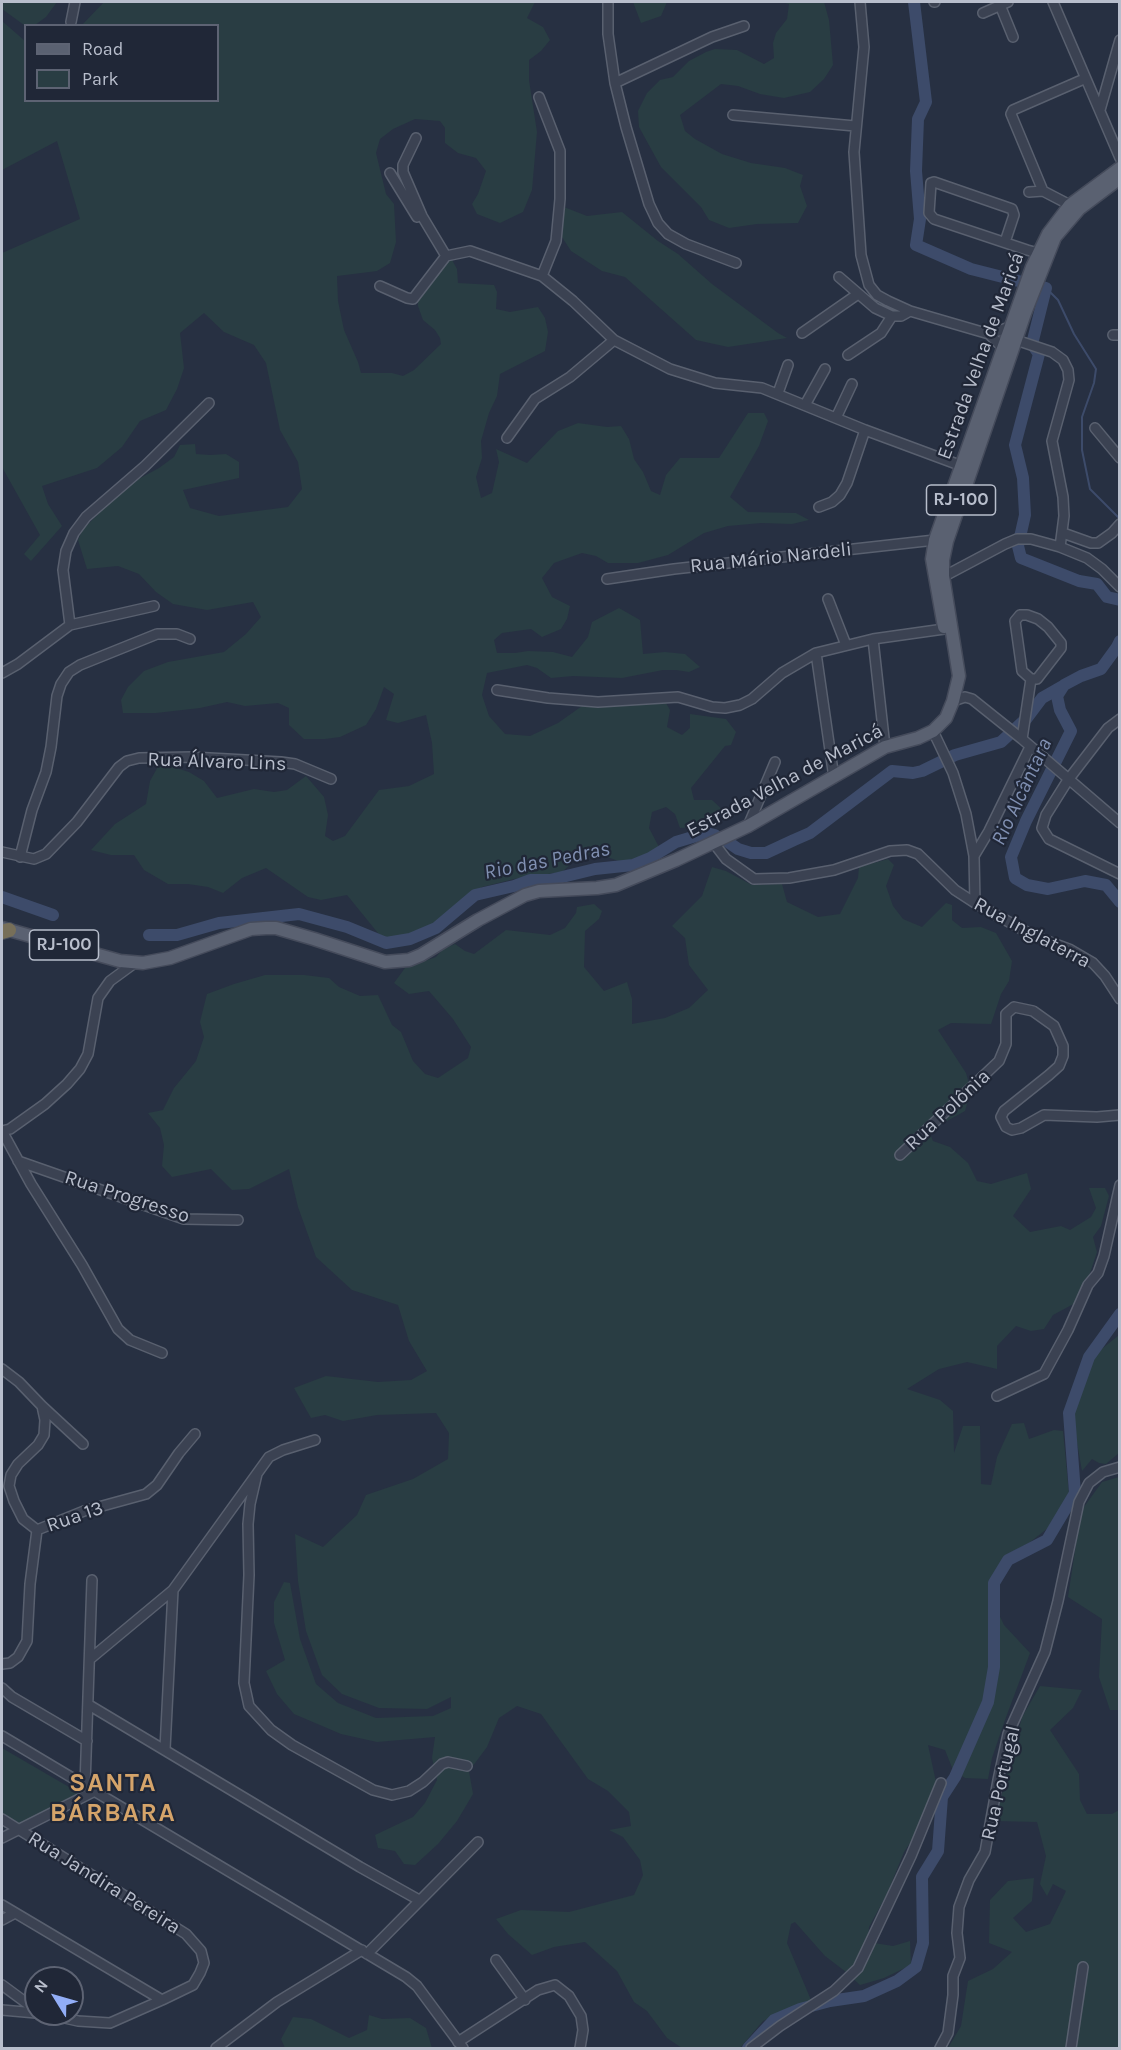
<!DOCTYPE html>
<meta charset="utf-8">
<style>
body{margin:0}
#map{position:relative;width:1121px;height:2050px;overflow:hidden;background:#273042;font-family:Karla,sans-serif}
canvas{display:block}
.frame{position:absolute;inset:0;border:3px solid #b8becc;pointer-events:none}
.legend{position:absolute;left:24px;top:24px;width:195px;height:78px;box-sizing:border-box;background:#202737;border:2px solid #5d6373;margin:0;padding:8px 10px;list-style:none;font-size:18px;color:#b8becc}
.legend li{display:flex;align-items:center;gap:12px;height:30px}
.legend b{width:30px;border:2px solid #5d6373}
.north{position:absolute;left:24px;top:1966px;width:60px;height:60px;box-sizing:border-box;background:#202737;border:2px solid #5d6373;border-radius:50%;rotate:307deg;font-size:16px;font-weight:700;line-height:24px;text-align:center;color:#b8becc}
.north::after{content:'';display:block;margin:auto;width:21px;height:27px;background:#92aef7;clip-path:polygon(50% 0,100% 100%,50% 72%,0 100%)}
</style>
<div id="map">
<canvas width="1121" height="2050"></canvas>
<div class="frame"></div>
<ul class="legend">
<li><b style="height:8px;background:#5a6171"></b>Road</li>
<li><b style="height:16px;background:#293d43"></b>Park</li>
</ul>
<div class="north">N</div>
</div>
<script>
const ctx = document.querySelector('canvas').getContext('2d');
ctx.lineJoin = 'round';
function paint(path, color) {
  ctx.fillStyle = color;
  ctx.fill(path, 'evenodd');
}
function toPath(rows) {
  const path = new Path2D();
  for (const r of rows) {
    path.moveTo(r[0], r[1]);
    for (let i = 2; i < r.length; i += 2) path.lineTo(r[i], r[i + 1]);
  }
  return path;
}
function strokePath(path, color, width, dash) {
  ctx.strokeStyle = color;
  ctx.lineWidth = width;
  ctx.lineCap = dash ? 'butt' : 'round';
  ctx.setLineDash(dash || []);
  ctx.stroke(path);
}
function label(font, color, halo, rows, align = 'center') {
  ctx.font = font + ' Karla,sans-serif';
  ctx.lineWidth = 4.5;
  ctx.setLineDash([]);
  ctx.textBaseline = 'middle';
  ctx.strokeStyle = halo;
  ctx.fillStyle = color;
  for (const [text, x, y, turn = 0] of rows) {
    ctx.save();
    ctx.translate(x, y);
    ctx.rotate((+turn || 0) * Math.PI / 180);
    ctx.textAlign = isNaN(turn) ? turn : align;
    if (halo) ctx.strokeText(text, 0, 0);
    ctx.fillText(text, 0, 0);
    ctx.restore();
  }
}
paint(toPath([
 [2,2,57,2,46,17,35,25,24,25,2,9],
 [104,2,535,2,527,18,543,27,550,40,541,51,529,60,529,80,537,132,532,190,523,212,500,223,477,214,472,204,478,194,486,171,476,158,458,153,445,143,445,128,440,121,415,119,393,129,380,139,376,153,386,194,394,204,396,242,390,263,377,271,337,276,338,301,344,330,358,362,361,373,392,373,403,376,414,370,441,344,440,338,435,330,423,320,418,306,418,297,445,261,451,258,457,269,458,283,494,285,497,292,496,309,510,312,538,307,545,318,548,332,545,351,500,374,497,396,489,413,481,441,482,458,476,477,481,498,492,493,499,462,496,449,527,463,558,431,578,423,607,427,621,426,629,439,634,459,643,472,651,491,660,495,666,475,680,458,719,458,748,413,764,413,768,421,759,446,730,497,748,512,796,513,809,520,792,524,761,523,728,526,704,533,668,555,638,563,608,563,596,556,582,553,554,563,542,578,552,597,570,606,567,619,561,629,542,637,531,629,502,633,494,640,497,653,515,653,528,651,553,652,572,657,588,637,592,622,619,608,640,620,643,654,665,652,685,654,700,667,689,672,676,670,663,670,622,678,573,676,551,678,537,668,527,665,487,673,482,695,489,716,505,734,530,736,558,723,582,706,666,703,670,710,667,727,682,735,690,728,690,714,726,719,736,732,731,745,725,746,691,788,694,800,712,800,726,813,695,827,680,828,675,814,666,807,652,812,649,828,659,847,642,857,621,862,602,855,580,856,562,872,514,879,482,887,436,928,410,939,386,943,347,895,321,900,308,897,266,868,242,878,223,893,208,887,188,884,168,884,144,870,134,855,111,855,91,850,115,824,146,804,150,781,160,763,189,772,204,781,217,798,254,789,274,792,287,790,306,776,324,797,328,815,325,836,333,841,345,836,379,790,409,786,434,774,432,743,426,715,398,723,386,720,394,694,384,687,376,709,366,725,340,737,325,739,304,739,289,725,289,708,278,703,245,706,227,702,200,708,156,713,123,713,121,700,128,687,144,671,168,662,224,652,246,634,261,617,253,602,207,610,173,604,156,592,139,574,118,566,87,569,78,540,83,529,129,484,159,468,174,457,180,445,195,444,196,454,210,455,226,454,239,462,239,478,183,490,190,508,219,516,288,507,302,489,298,462,280,430,266,363,254,345,224,332,204,313,180,333,184,368,177,389,166,410,140,421,122,447,97,468,42,486,48,504,62,526,31,561,24,554,40,535,2,467,2,253,80,219,57,141,2,170,2,21,25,41,26,100,218,100,218,26,82,25],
 [633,2,667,2,661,16,641,23],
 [781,2,824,2,829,20,833,65,824,79,810,92,784,98,760,94,738,86,721,84,680,115,685,131,695,139,722,154,751,163,785,168,803,175,800,186,807,206,798,223,757,224,729,228,709,220,701,207,661,167,639,127,638,111,647,93,660,80,673,77,689,61,706,52,715,49,737,50,764,64,774,58,773,43,776,33,787,19,789,4],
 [564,207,587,216,622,212,658,241,678,254,712,284,778,333,787,338,728,347,696,340,625,277,602,271,571,251,560,234],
 [888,859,894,865,886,886,893,906,903,919,922,927,946,903,952,905,952,920,962,928,981,927,996,933,1012,961,1009,981,1001,994,991,1024,951,1023,938,1030,966,1073,971,1091,965,1111,929,1131,933,1141,950,1147,968,1163,977,1181,991,1184,1027,1173,1031,1189,1013,1216,1030,1232,1061,1226,1070,1230,1091,1217,1096,1208,1089,1188,1105,1188,1109,1196,1101,1226,1093,1237,1097,1252,1081,1300,1053,1315,1044,1329,1031,1331,1016,1326,997,1346,997,1369,967,1362,939,1369,907,1389,940,1400,953,1411,954,1453,963,1426,980,1426,981,1484,991,1485,997,1457,1012,1424,1024,1423,1029,1439,1054,1430,1063,1431,1069,1494,1048,1528,1029,1543,1005,1556,992,1578,990,1596,1004,1625,1030,1653,1005,1720,992,1758,988,1779,965,1778,953,1770,945,1750,928,1745,936,1782,934,1794,924,1822,904,1852,887,1894,869,1927,868,1942,893,1946,910,1941,911,1965,884,1978,860,1985,846,1972,825,1956,795,1922,791,1924,787,1943,811,2000,763,2021,740,2048,682,2048,667,2038,647,2011,634,2002,617,1971,585,1942,554,1947,532,1955,508,1934,496,1919,521,1910,569,1912,634,1895,643,1875,640,1860,623,1837,609,1830,631,1826,629,1812,608,1791,588,1779,541,1714,517,1706,499,1718,487,1747,469,1771,473,1794,457,1821,438,1844,415,1865,404,1864,395,1851,378,1848,375,1835,413,1817,425,1803,437,1780,432,1758,435,1737,377,1742,341,1734,294,1714,277,1694,266,1671,285,1660,274,1623,274,1602,284,1582,290,1583,300,1639,316,1684,338,1703,376,1718,433,1716,451,1708,451,1697,427,1709,379,1708,342,1694,322,1675,306,1631,298,1581,295,1534,323,1547,357,1515,366,1495,413,1479,448,1459,449,1433,436,1413,377,1415,343,1421,325,1415,311,1418,294,1388,326,1376,378,1382,411,1380,427,1371,409,1341,398,1305,352,1290,316,1257,298,1207,289,1169,249,1189,232,1190,211,1169,172,1177,162,1166,164,1145,160,1128,148,1113,163,1110,174,1088,196,1061,204,1037,200,1022,207,994,234,984,265,975,304,975,329,978,339,987,360,996,378,995,392,1025,401,1032,413,1061,425,1074,438,1078,468,1058,471,1047,453,1019,429,991,409,994,394,983,405,968,436,957,443,949,455,944,465,951,474,954,506,930,550,935,565,928,576,913,577,907,594,904,602,911,599,919,585,931,584,967,604,991,627,982,632,999,632,1024,665,1018,689,1008,708,990,689,965,685,938,672,926,702,896,712,867,726,871,752,885,782,884,787,902,818,917,840,914,858,878,859,867],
 [1119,1335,1119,1453,1106,1464,1099,1463,1092,1459,1082,1471,1072,1414,1088,1366,1098,1352],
 [1119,1477,1119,1710,1110,1710,1099,1677,1102,1619,1068,1597,1081,1511,1102,1482],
 [1040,1686,1082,1690,1073,1708,1050,1730,1079,1774,1080,1800,1087,1814,1112,1814,1119,1810,1119,2048,948,2048,961,2026,968,1981,993,1969,1012,1952,989,1943,990,1900,1008,1881,1034,1878,1032,1901,1013,1918,1026,1932,1050,1924,1066,1891,1053,1884,1047,1896,1040,1884,1046,1856,1037,1822,995,1821,1022,1717],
 [2,1748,81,1794,19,1825,2,1815],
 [369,2015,382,2019,410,2018,426,2028,432,2048,285,2048,281,2039,293,2017,311,2019,349,2038,367,2030]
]), '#293d43');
strokePath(toPath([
 [1046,288,1058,300,1074,334,1096,369,1094,383,1082,417,1082,450,1090,489,1120,519]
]), '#3d4b6a', 2);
strokePath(toPath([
 [914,2,926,102,918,119,916,171,920,219,916,245,971,269,1046,288,1032,344,1039,354,1015,445,1023,478,1025,515,1018,546,1021,558,1079,581,1097,584,1107,597,1120,600],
 [1120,641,1117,647,1101,669,1081,676,1064,685,1057,696,1060,710,1071,731,1026,821,1011,857,1015,878,1027,885,1048,889,1085,881,1106,885,1120,902],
 [725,840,738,849,751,853,766,853,794,840,810,833,892,771,913,773,922,771,955,755,1001,742,1027,718,1042,698,1063,686],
 [2,897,53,915],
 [149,935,177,935,219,923,299,914,347,927,386,943,410,939,436,928,475,895,514,886,530,880,550,880,595,869,633,865,650,858,676,842,706,833,715,835],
 [748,2048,774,2020,800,2009,830,2001,864,1996,897,1981,916,1967,923,1943,922,1877,938,1851,942,1797,955,1777,988,1702,994,1667,994,1583,1008,1560,1047,1540,1075,1493,1069,1413,1089,1357,1120,1314]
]), '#3d4b6a', 12);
const minor = toPath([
 [608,2,608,34,615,83,626,127,649,204,658,223,668,234,686,244,736,263],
 [860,2,864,47,854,152,861,255,869,285,877,295,888,301,910,311,989,334,1002,347],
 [934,2,935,2],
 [1053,2,1120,158],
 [1000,5,1013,37],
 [983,13,1008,2],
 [71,22,75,2],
 [615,83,712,37,744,26],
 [539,97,560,151,560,199,556,241,542,276],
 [1100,110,1120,40],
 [733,115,855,126],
 [416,138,403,165,403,172,422,216,446,256,470,251,542,276,573,301,614,340,670,369,715,383,762,388,865,430,962,466],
 [390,173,417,217],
 [1029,192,1043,191],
 [1070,205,1043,191,1011,114,1013,110,1084,79],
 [1005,242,1014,215,1012,209,934,182,931,183,929,213,934,219,1027,250,1038,253],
 [839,277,875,308,892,316,901,316,910,311],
 [380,286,407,298,413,299,446,256],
 [802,333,858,294],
 [989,334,1010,327],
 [1113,335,1120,335],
 [1016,340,1052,352,1063,360,1068,370,1069,380,1052,441,1063,497,1064,516,1060,547],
 [848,355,881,333,892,316],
 [778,393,788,365],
 [805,405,825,369],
 [836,418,852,384],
 [1095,428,1120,458],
 [507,438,535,399,570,377,614,340],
 [819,507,832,502,840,495,847,483,865,430],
 [1063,533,1091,543,1098,543,1112,533,1120,524],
 [607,579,674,569,935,540],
 [939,579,1005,544,1017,539,1031,539,1060,547,1087,558,1102,569,1120,587],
 [828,599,846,645],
 [1020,615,1027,615,1038,619,1048,627,1061,643,1061,648,1037,679,1031,679,1022,671,1015,621,1020,615],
 [70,625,154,606],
 [873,639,885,747],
 [816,653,834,778],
 [2,673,18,664,70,625,63,570,66,551,74,533,86,517,145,466,209,403],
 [497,690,548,698,598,702,678,697,712,707,725,708,740,705,752,699,782,673,816,653,873,639,944,629],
 [953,701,965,697,972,699,1022,739,1120,823],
 [1120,719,1108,728,1068,780,1046,815,1042,828,1049,839,1120,874],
 [933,731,953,773,966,814,974,856,975,903],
 [1022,739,1031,679],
 [748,826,775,762],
 [713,842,726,859,754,879,789,878,834,870,890,851,907,850,918,854,955,890,975,903,1034,936,1069,949,1093,963,1105,976,1120,999],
 [2,852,34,859,46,854,77,822,119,767,127,761,139,758,192,757,281,762,295,764,331,779],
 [974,856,989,831,1030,747],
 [20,857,32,810,46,772,51,747,57,696,61,684,69,672,80,665,157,634,177,634,190,639],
 [2,1131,31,1184,82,1265,118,1329,130,1340,162,1353],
 [2,1131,10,1129,45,1104,67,1084,80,1069,88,1054,98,998,110,981,136,962],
 [900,1155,999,1061,1006,1044,1006,1014,1014,1007,1033,1011,1054,1026,1063,1046,1063,1056,1059,1066,1049,1075,1004,1111,1001,1117,1006,1127,1012,1130,1021,1128,1044,1115,1097,1117,1120,1115],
 [18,1161,184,1219,238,1220],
 [2,1369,19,1382,42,1406,45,1420,44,1435,38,1445,18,1464,11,1475,9,1486,14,1501,23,1519,37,1530],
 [997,1396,1044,1374,1068,1330,1088,1285,1098,1273,1104,1256,1120,1185],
 [42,1406,83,1444],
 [257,1474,250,1504,248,1524,249,1575,244,1683,249,1706,271,1730,292,1745,373,1790,392,1795,409,1791,423,1782,442,1764,448,1762,467,1766],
 [37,1530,84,1511,146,1494,157,1485,179,1453,195,1434],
 [90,1659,173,1590,269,1457,283,1450,315,1440],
 [2,1664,10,1663,18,1657,27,1641,30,1584,37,1530],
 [2,1688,12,1697,87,1741],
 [89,1705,360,1867,419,1900],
 [2,1736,406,1977,417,1986,463,2048],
 [165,1749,173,1590],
 [85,1785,92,1580],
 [2,1819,186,1934,201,1951,204,1963,200,1973,193,1985,162,2000,2,1905],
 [2,1838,95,1791],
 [2,1920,15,1913],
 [367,1954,478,1842],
 [496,1960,525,2000],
 [2,1985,36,2010],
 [2,2010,36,2013],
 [47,2014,78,2021,110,2023,162,2000],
 [458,2042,538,1990,555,1985,569,1996,581,2016,583,2030,580,2048],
 [216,2048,277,2002,362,1950],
 [751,2048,780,2026,834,1991,858,1968,911,1856,941,1783],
 [940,2048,948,2033,953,1995,953,1976,960,1958,957,1933,959,1907,969,1880,985,1852,998,1780,1008,1734,1045,1652,1058,1601,1079,1502,1089,1483,1103,1472,1120,1467],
 [1071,2048,1083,1967]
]);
const major = toPath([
 [944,627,932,559,935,540,1032,267,1048,234,1070,205,1120,168],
 [2,928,120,961,143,963,170,958,251,929,266,928,276,928,314,939,385,962,409,960,421,955,478,920,525,895,539,891,597,888,616,885,676,860,748,826,885,747,918,738,933,731,946,718,953,701,959,676,943,576,943,560,947,541,1025,313,1055,237,1079,209,1120,178]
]);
const highway = toPath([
 [2,932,9,930]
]);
strokePath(minor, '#59606f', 12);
strokePath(major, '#454b5b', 15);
strokePath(highway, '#464d5c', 16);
strokePath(minor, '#3b4252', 9);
strokePath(major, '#5a6171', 12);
strokePath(highway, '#776f59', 14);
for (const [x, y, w] of [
 [961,500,69],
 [64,945,69]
]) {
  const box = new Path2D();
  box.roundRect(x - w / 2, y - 15, w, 30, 4.5);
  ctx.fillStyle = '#202737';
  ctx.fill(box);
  strokePath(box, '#b8becc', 1.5);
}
label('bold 18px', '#b8becc', null, [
 ["RJ-100",961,500],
 ["RJ-100",64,945]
]);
label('20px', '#b8becc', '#202737', [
 ["Estrada Velha de Maricá",981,356,-70],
 ["Rua Mário Nardeli",771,558,-6],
 ["Rua Álvaro Lins",217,762,2],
 ["Estrada Velha de Maricá",785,781,-28],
 ["Rua Inglaterra",1032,933,28],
 ["Rua Polônia",948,1110,-43],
 ["Rua Progresso",127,1197,18],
 ["Rua 13",75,1517,-19],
 ["Rua Portugal",1001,1783,-77],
 ["Rua Jandira Pereira",104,1883,32]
]);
label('italic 21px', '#8090b2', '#202737', [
 ["Rio Alcântara",1022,792,-65],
 ["Rio das Pedras",547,861,-11]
]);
ctx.letterSpacing = '1.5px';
label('bold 26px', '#d5a46a', '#202737', [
 ["SANTA",113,1784],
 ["BÁRBARA",113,1814]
]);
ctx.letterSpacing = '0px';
</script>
